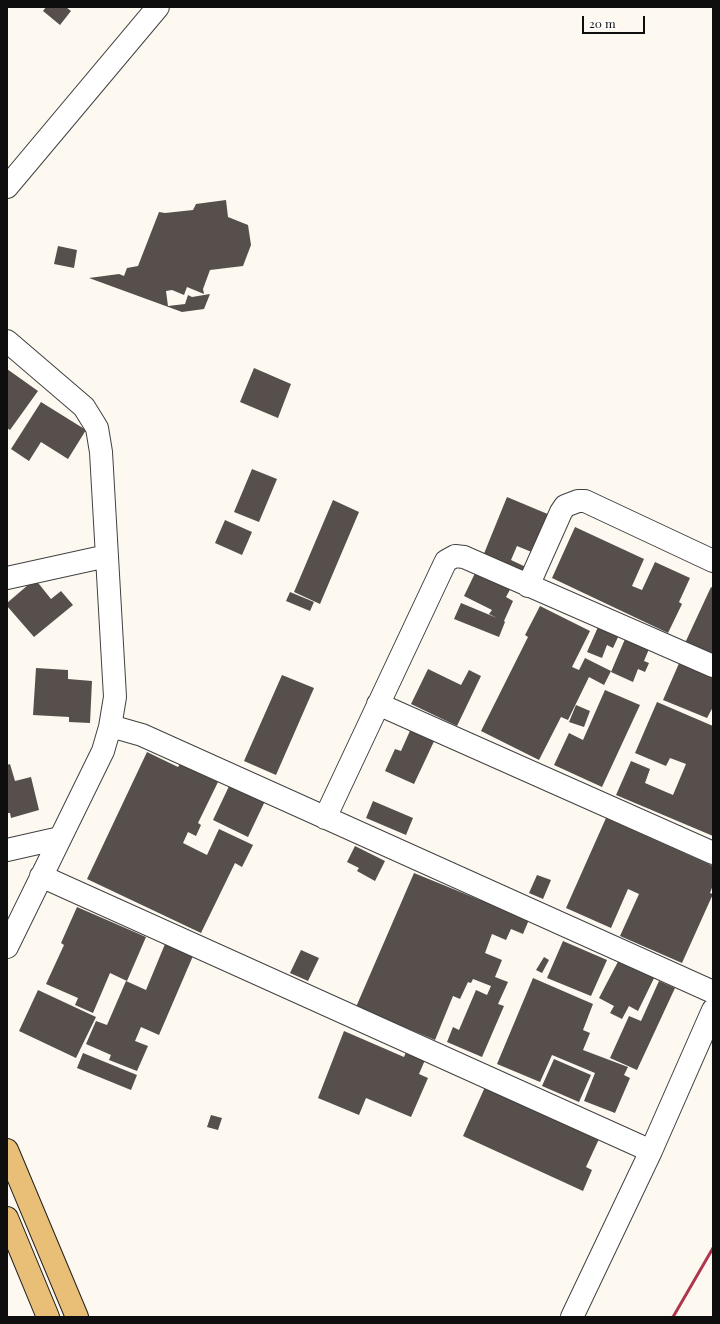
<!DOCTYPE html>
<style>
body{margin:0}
#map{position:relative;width:720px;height:1324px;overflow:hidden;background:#fdf9f1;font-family:"Playfair Display",serif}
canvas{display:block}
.frame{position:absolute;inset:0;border:8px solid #0e0e0e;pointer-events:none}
.scale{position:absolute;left:582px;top:16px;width:63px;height:18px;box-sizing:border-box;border:2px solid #0e0e0e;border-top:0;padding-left:5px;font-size:12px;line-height:14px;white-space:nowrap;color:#0e0e0e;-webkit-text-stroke:3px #fff;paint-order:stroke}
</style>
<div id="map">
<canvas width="720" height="1324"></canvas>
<div class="frame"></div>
<div class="scale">20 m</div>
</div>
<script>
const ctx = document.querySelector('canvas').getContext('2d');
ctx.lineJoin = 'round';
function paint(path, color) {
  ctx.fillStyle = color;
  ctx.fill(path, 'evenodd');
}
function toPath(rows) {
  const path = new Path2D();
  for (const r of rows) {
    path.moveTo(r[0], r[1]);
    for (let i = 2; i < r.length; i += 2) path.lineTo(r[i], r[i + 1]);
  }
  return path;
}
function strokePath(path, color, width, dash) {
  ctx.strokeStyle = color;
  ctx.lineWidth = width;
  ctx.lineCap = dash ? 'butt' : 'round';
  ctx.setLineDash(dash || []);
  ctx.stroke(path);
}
paint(toPath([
 [46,7,66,7,71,11,60,25,43,11],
 [226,200,228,217,248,225,251,245,243,266,210,270,203,289,204,294,187,287,184,295,172,290,166,291,168,306,185,304,188,295,192,297,210,294,204,309,182,312,89,278,119,274,124,276,127,268,138,266,159,212,165,213,193,210,196,204],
 [58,246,77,250,74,268,54,264],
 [254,368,291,384,278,418,240,402],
 [7,369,38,391,10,430,7,428],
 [41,402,86,430,68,459,41,442,29,461,11,449],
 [252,469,277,479,259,522,234,512],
 [507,497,550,515,534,553,517,546,511,560,528,568,526,574,483,556],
 [333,500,359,512,320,604,294,592],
 [225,520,252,532,242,555,215,543],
 [575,527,644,559,632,586,642,590,655,562,690,578,679,602,682,604,668,633,552,578],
 [478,567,513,584,506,597,513,601,504,621,505,622,499,637,454,619,461,603,497,618,489,614,492,610,464,596],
 [35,579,51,599,61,591,73,605,34,637,7,606,7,603],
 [711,587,713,588,713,657,685,643],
 [290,592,314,602,310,611,286,601],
 [540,606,590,631,572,667,579,670,585,658,611,671,604,685,589,677,568,720,561,717,539,760,481,731,528,637,525,635],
 [598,627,619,635,613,648,607,645,602,658,587,652],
 [625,639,649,649,644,661,649,663,645,672,638,669,633,682,611,672],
 [680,661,713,675,713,707,707,718,663,700],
 [36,668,68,670,68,679,92,681,90,723,69,722,69,717,33,715],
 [428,669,461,685,469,670,481,676,457,726,411,704],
 [282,675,314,688,276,775,244,761],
 [605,690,640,705,602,787,554,765,569,733,583,740],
 [657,702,713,726,713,836,616,795,631,761,650,769,645,783,673,795,686,764,670,758,666,766,635,753],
 [576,705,590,711,584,727,569,722],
 [413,724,437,735,414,784,385,771,395,749,401,751],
 [147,752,178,767,180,764,218,782,198,823,201,825,196,836,188,832,183,843,207,855,219,829,253,845,242,867,235,863,201,933,87,879],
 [10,764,15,781,31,777,39,810,11,818,10,813,7,813,7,765],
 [231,782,266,799,248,837,213,820],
 [373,801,413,818,406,835,366,818],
 [606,818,713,866,713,885,710,893,713,894,682,963,620,936,639,894,628,889,611,928,566,908],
 [355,846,385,861,375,881,357,871,359,868,347,862],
 [414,873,480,900,482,895,531,915,523,934,511,929,506,940,492,934,485,953,502,960,495,977,508,982,498,1004,504,1006,482,1057,447,1042,453,1027,459,1030,476,990,487,995,491,986,473,979,471,983,468,982,460,999,453,996,435,1040,356,1007],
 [537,875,551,880,543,899,529,893],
 [77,907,146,937,127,981,110,973,93,1013,75,1005,78,998,46,984,64,945,61,943],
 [563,941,607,960,591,996,547,978],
 [165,944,193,956,159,1035,141,1027,135,1041,148,1046,137,1071,109,1060,111,1055,86,1044,96,1021,107,1025,126,981,146,990],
 [301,950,319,958,308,981,290,973],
 [622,954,657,972,638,1011,629,1006,622,1019,610,1013,614,1006,599,998],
 [544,957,549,960,542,973,536,970],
 [533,978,593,1004,583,1030,590,1033,583,1050,628,1067,624,1075,630,1078,615,1113,584,1101,595,1073,552,1055,540,1082,497,1064],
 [659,981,675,988,637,1070,610,1058,629,1016,641,1021],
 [38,990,96,1017,76,1058,19,1031],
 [344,1031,404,1057,406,1052,425,1060,419,1074,428,1078,411,1117,366,1098,359,1115,318,1098],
 [83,1053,137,1075,131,1090,77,1068],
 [554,1059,591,1075,579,1102,542,1086],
 [485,1087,599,1139,586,1167,592,1170,583,1191,463,1136],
 [211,1115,222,1118,218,1130,207,1127]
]), '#564f4c');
const minor = toPath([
 [7,187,158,7],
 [7,341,84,407,97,428,101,452,115,697,110,727,103,751,7,947],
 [7,578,107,556],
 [528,586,561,512,565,506,578,501,585,501,713,561],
 [378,704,713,853],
 [110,727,121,729,142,735,713,992],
 [325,818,444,565,446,561,455,556,464,557,713,666],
 [7,850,60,838],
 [41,876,651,1151],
 [572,1317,651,1151,713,1010]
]);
const major = toPath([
 [7,1150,77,1317],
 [7,1218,48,1317]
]);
strokePath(minor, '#414141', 24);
strokePath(major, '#1f1f1f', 24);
strokePath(minor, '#fff', 22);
strokePath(major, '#e9be76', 22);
strokePath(toPath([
 [673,1317,713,1248]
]), '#af364b', 3);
</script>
